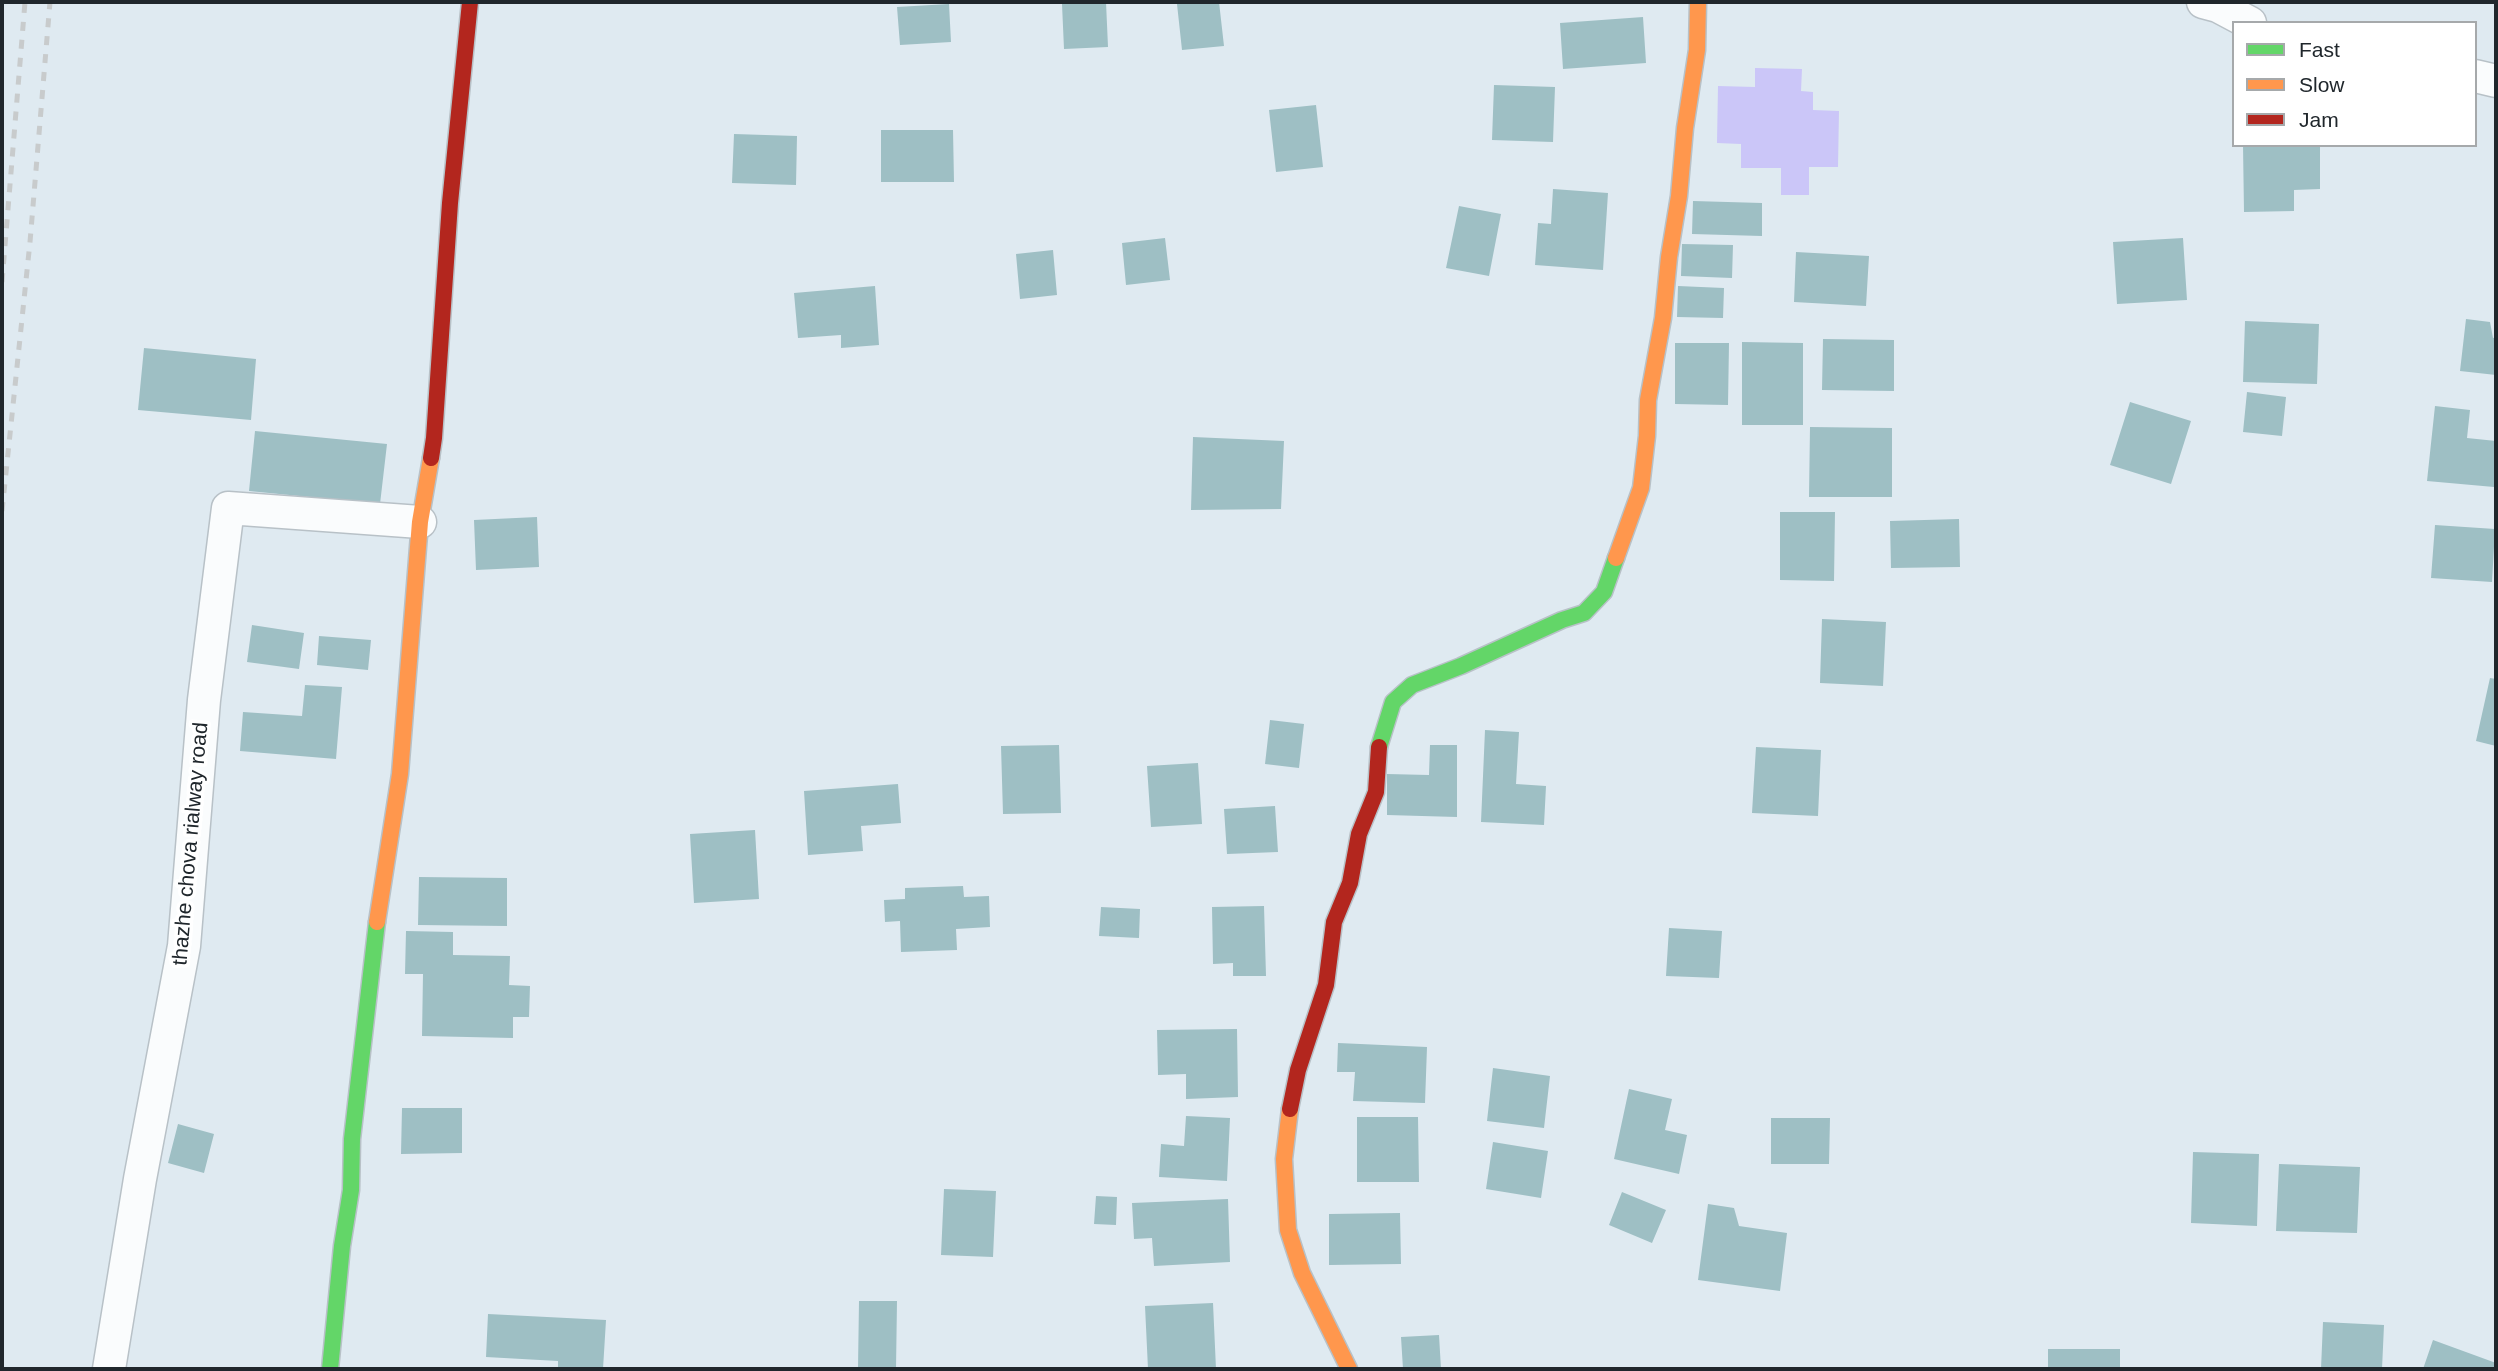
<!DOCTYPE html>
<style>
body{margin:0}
#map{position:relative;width:2498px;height:1371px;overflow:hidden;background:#dfeaf1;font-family:Helvetica,sans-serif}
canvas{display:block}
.frame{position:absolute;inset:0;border:4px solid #20272c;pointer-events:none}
.legend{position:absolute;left:2232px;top:21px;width:245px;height:126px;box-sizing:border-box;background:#fff;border:2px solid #a6a9ab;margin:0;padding:9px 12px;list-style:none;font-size:21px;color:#20272c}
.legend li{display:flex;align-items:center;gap:14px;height:35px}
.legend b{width:35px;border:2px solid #a6a9ab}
</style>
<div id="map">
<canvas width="2498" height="1371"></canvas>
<div class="frame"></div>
<ul class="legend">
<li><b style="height:9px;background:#63d668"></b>Fast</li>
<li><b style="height:9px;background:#ff974d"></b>Slow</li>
<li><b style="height:9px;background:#b3261e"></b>Jam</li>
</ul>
</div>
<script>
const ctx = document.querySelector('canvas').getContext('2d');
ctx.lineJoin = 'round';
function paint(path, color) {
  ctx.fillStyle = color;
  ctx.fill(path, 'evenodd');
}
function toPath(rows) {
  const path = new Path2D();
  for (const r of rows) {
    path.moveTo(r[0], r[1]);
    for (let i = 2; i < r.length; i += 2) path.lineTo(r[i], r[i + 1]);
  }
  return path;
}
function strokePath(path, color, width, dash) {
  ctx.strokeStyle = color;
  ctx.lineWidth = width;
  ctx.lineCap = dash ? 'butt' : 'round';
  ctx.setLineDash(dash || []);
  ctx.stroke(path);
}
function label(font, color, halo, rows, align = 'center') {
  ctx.font = font + ' Helvetica,sans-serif';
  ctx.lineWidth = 7;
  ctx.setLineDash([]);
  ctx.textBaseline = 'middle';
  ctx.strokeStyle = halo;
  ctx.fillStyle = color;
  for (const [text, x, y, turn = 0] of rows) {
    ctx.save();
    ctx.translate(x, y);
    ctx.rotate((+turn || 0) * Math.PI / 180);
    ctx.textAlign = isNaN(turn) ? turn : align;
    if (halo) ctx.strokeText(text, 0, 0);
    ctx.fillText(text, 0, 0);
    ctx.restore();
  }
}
paint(toPath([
 [1755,68,1802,69,1801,91,1813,92,1813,110,1839,111,1838,167,1809,167,1809,195,1781,195,1781,168,1741,168,1741,144,1717,143,1718,86,1755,87]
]), '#cbc6f8');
paint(toPath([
 [1106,2,1108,47,1064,49,1062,4],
 [1219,2,1224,46,1182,50,1177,4],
 [949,4,951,42,900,45,897,7],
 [1643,17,1646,63,1563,69,1560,23],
 [1494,85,1555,87,1553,142,1492,140],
 [1316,105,1323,167,1276,172,1269,110],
 [881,130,953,130,954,182,881,182],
 [734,134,797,136,796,185,732,183],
 [2243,145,2320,145,2320,189,2294,190,2294,211,2244,212],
 [1553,189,1608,193,1603,270,1535,265,1538,223,1551,224],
 [1693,201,1762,203,1762,236,1692,234],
 [1459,206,1501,214,1489,276,1446,268],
 [1165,238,1170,280,1126,285,1122,243],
 [2183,238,2187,300,2117,304,2113,242],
 [1682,244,1733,245,1732,278,1681,276],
 [1053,250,1057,295,1020,299,1016,254],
 [1796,252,1869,256,1866,306,1794,302],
 [875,286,879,345,841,348,841,335,798,338,794,293],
 [1678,286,1724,288,1723,318,1677,317],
 [2466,319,2490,322,2493,338,2496,337,2496,375,2460,371],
 [2245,321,2319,324,2317,384,2243,382],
 [1823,339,1894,340,1894,391,1822,390],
 [1742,342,1803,343,1803,425,1742,425],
 [1675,343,1729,343,1728,405,1675,404],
 [144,348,256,359,251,420,138,410],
 [2247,392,2286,397,2282,436,2243,432],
 [2130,402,2191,421,2171,484,2110,465],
 [2435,406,2470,410,2467,438,2496,441,2494,487,2427,481],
 [1810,427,1892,428,1892,497,1809,497],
 [255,431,387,444,380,504,249,491],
 [1193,437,1284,441,1281,509,1191,510],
 [1780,512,1835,512,1834,581,1780,580],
 [537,517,539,567,476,570,474,520],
 [1959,519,1960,567,1891,568,1890,521],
 [2435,525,2495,529,2492,582,2431,578],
 [1822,619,1886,622,1883,686,1820,683],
 [252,625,304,633,299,669,247,662],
 [319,636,371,640,368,670,317,665],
 [2490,678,2496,679,2496,746,2476,741],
 [305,685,342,687,336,759,240,751,243,712,302,716],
 [1270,720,1304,724,1299,768,1265,764],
 [1485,730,1519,732,1516,784,1546,786,1544,825,1481,822],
 [1059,745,1061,813,1003,814,1001,746],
 [1430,745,1457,745,1457,817,1387,815,1387,774,1429,775],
 [1756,747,1821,750,1818,816,1752,813],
 [1198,763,1202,824,1151,827,1147,766],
 [898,784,901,823,861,826,863,851,808,855,804,791],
 [1275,806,1278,852,1227,854,1224,809],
 [755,830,759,899,694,903,690,834],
 [419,877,507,878,507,926,418,925],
 [963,886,964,897,989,896,990,927,956,929,957,950,901,952,900,921,885,922,884,900,905,899,905,888],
 [1264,906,1266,976,1233,976,1233,963,1213,964,1212,907],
 [1101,907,1140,909,1139,938,1099,936],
 [1669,928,1722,931,1719,978,1666,976],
 [406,931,453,932,453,955,510,956,509,985,530,986,529,1017,513,1017,513,1038,422,1036,423,974,405,974],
 [1237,1029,1238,1097,1186,1099,1186,1074,1158,1075,1157,1030],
 [1338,1043,1427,1047,1425,1103,1353,1101,1355,1072,1337,1072],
 [1493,1068,1550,1076,1544,1128,1487,1121],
 [1629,1089,1672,1099,1665,1130,1687,1135,1679,1174,1614,1159],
 [402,1108,462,1108,462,1153,401,1154],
 [1186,1116,1230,1118,1227,1181,1159,1177,1161,1144,1184,1146],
 [1357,1117,1418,1117,1419,1182,1357,1182],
 [1771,1118,1830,1118,1829,1164,1771,1164],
 [178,1124,214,1134,204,1173,168,1163],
 [1493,1142,1548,1151,1541,1198,1486,1189],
 [2193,1152,2259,1154,2257,1226,2191,1223],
 [2279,1164,2360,1167,2357,1233,2276,1231],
 [944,1189,996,1191,993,1257,941,1255],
 [1622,1192,1666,1210,1652,1243,1609,1225],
 [1096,1196,1117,1197,1116,1225,1094,1224],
 [1228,1199,1230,1262,1154,1266,1152,1238,1134,1239,1132,1203],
 [1708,1204,1734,1208,1739,1226,1787,1233,1780,1291,1698,1280],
 [1400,1213,1401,1264,1329,1265,1329,1214],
 [859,1301,897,1301,896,1369,858,1368],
 [1213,1303,1216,1369,1148,1369,1145,1306],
 [488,1314,606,1320,603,1369,558,1369,558,1361,486,1357],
 [2323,1322,2384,1325,2382,1369,2321,1369],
 [1439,1335,1441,1369,1403,1369,1401,1337],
 [2433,1340,2496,1363,2496,1369,2423,1369],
 [2048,1349,2120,1349,2120,1369,2048,1369]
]), '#9ebfc4');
const street = toPath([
 [2203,2,2218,6,2250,23],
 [2475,76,2496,81],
 [109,1369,140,1179,184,946,204,700,228,508,420,522]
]);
const fast = toPath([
 [1379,747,1393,702,1412,685,1461,666,1562,620,1584,613,1604,592,1616,558],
 [330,1369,342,1246,351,1190,352,1139,377,922]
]);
const slow = toPath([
 [1616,558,1641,488,1647,436,1648,400,1663,318,1669,257,1679,196,1685,128,1697,50,1698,2],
 [377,922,400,774,420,522,431,458],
 [1290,1109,1284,1159,1288,1230,1302,1273,1349,1369]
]);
const jam = toPath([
 [431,458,434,438,450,203,470,2],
 [1290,1109,1298,1070,1326,985,1334,922,1350,883,1359,834,1376,792,1379,747]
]);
strokePath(street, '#b8c1c7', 35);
strokePath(fast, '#b8c1c7', 19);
strokePath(slow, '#b8c1c7', 19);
strokePath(jam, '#b8c1c7', 19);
strokePath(street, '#fafcfd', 32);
strokePath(fast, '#63d668', 16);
strokePath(slow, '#ff974d', 16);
strokePath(jam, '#b3261e', 16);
strokePath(toPath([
 [2,282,25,2],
 [2,511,30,242,50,2]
]), '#c8cbcc', 5, [9, 9]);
label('21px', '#20272c', '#fff', [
 ["thazhe chova rialway road",191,844,-85]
]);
</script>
